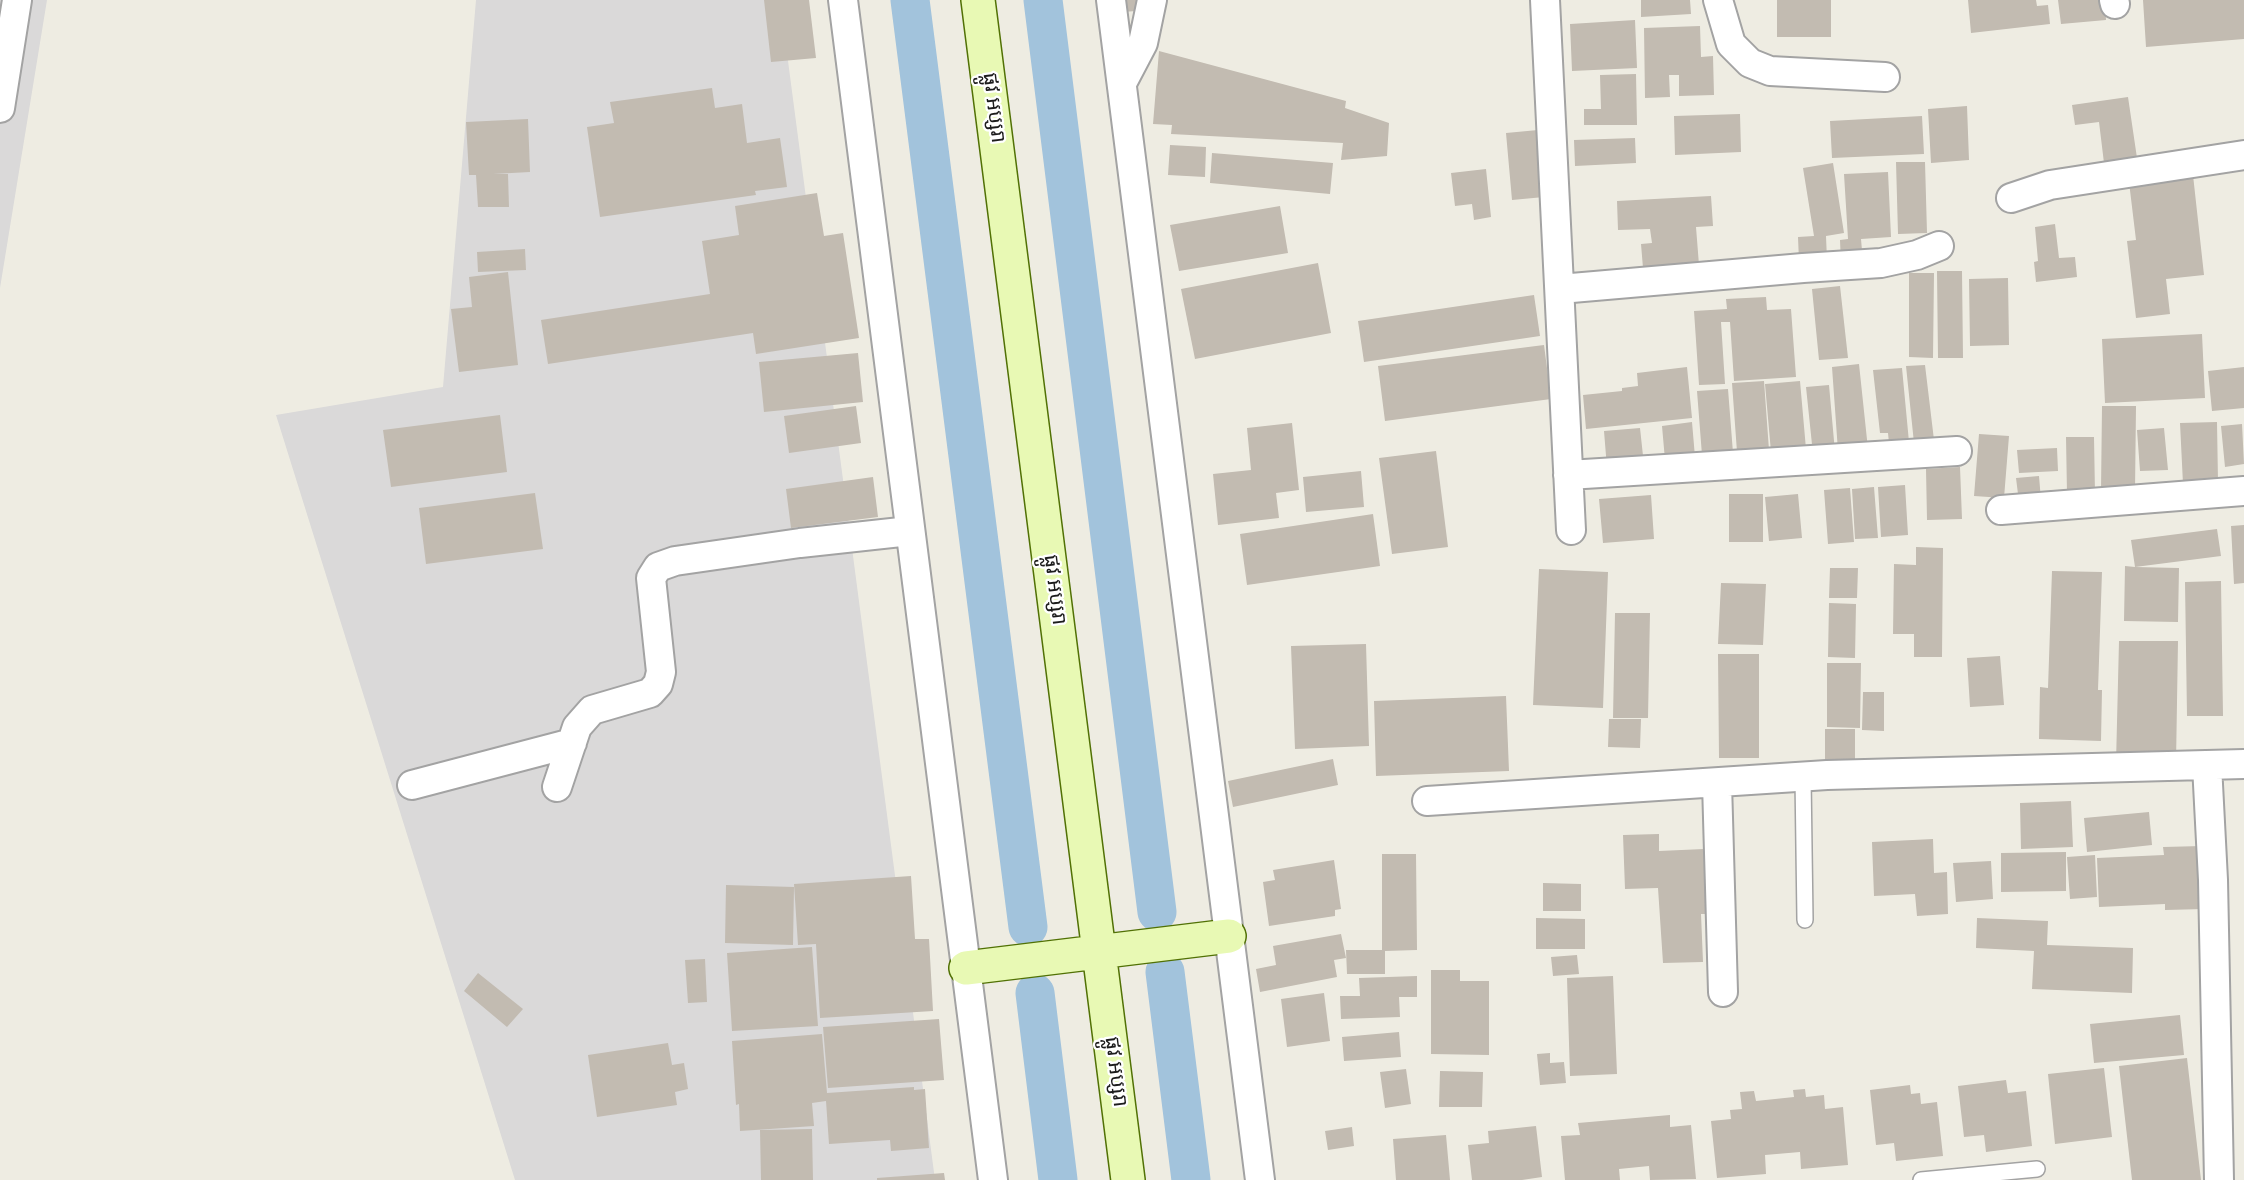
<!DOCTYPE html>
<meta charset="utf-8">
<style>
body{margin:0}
canvas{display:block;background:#eeece2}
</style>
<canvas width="2244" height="1180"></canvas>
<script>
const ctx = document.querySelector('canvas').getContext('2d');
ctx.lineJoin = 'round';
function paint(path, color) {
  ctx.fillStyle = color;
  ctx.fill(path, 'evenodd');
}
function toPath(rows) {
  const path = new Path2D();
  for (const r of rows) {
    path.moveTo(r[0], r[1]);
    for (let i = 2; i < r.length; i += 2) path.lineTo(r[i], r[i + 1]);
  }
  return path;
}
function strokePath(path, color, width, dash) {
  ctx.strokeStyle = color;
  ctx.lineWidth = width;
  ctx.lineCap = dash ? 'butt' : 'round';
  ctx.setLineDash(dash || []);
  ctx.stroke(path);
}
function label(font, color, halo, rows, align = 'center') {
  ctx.font = font + ' Overpass,"Noto Sans Khmer",sans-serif';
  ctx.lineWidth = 4.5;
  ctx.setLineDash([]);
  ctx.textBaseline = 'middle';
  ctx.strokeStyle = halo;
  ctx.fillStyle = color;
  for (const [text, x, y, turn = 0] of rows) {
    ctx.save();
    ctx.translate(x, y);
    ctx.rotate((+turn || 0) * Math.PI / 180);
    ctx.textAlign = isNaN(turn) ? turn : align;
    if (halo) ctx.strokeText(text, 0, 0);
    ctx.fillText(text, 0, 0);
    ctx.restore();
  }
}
paint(toPath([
 [0,0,47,0,0,288],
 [476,0,780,0,935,1180,515,1180,276,415,443,387]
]), '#dad9d9');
strokePath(toPath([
 [910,0,1028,927],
 [1043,0,1157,912],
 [1165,972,1191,1180],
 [1035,993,1058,1180]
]), '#a2c3dc', 39);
paint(toPath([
 [764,0,809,0,816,58,771,62],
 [1121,0,1140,0,1136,11,1123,12],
 [1641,0,1690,0,1691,14,1641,17],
 [1777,0,1831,0,1831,37,1777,37],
 [1968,0,2036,0,2037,6,2048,5,2050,24,1971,33],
 [2058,0,2105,0,2106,20,2061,24],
 [2143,0,2244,0,2244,39,2146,47],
 [1635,20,1637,68,1572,71,1570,24],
 [1700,26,1701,57,1713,56,1714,95,1679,96,1679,75,1669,75,1670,97,1645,98,1644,28],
 [1159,51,1346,101,1345,108,1389,123,1387,156,1341,160,1343,143,1171,134,1172,125,1153,124],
 [1636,74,1637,125,1584,125,1584,109,1601,109,1600,75],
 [712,88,715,108,742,104,747,143,780,138,787,187,755,191,756,195,600,217,587,127,614,123,610,102],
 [2128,97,2137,158,2104,163,2099,122,2075,125,2072,105],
 [1967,106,1969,160,1931,163,1928,109],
 [1740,114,1741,152,1675,155,1674,116],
 [1922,116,1924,154,1832,158,1830,121],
 [528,119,530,172,493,174,508,174,509,207,478,207,476,175,469,175,466,122],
 [1538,130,1544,197,1512,200,1506,133],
 [1635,138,1636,163,1575,166,1574,140],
 [1170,145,1206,147,1205,177,1168,175],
 [1212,153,1333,163,1330,194,1210,183],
 [1896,162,1925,162,1927,233,1898,234],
 [1833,163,1844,233,1826,236,1827,260,1799,261,1798,237,1814,236,1803,168],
 [1486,169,1491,217,1474,220,1472,204,1455,206,1451,173],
 [1888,172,1891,237,1861,239,1863,262,1841,264,1840,240,1848,239,1844,174],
 [2193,175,2204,275,2166,279,2170,314,2136,318,2127,241,2136,240,2129,182],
 [817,193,824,236,843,233,859,338,756,354,753,333,548,364,541,320,710,294,702,241,739,235,735,206],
 [1711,196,1713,226,1696,227,1699,265,1643,268,1641,244,1652,243,1650,229,1618,230,1617,201],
 [1280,206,1288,253,1179,271,1170,225],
 [2055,224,2059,258,2075,257,2077,277,2036,282,2034,262,2038,261,2035,227],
 [525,249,526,270,478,272,477,252],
 [1318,263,1331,333,1195,359,1181,289],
 [1937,271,1962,271,1963,358,1938,358],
 [508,272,518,365,459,372,451,309,472,307,469,277],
 [1909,273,1934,273,1933,358,1909,357],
 [2008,278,2009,345,1970,346,1969,279],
 [1840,286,1848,358,1819,360,1812,289],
 [1534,295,1540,336,1364,362,1358,321],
 [1766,297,1767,310,1791,309,1796,377,1734,381,1730,322,1721,322,1725,384,1699,385,1694,311,1727,309,1726,299],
 [2202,334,2205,398,2105,403,2102,339],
 [1544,345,1551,399,1385,421,1378,366],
 [858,353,863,402,764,412,759,362],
 [1859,364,1868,449,1838,451,1832,367],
 [1925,365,1934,440,1914,443,1906,366],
 [1687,367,1692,418,1586,429,1583,395,1622,391,1622,388,1638,386,1637,373],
 [2244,367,2244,408,2212,411,2208,371],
 [1902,368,1909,442,1889,443,1888,433,1880,433,1873,370],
 [1764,381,1769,450,1737,452,1732,383],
 [1800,381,1806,449,1771,452,1765,384],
 [1829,385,1835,452,1813,454,1806,387],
 [1728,389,1733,453,1702,455,1697,391],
 [856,406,861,443,789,453,784,416],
 [2102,406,2136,406,2135,491,2101,491],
 [500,415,507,472,391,487,383,430],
 [1692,422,1695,457,1665,460,1662,426],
 [2217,422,2218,482,2183,484,2180,423],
 [1292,423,1299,490,1276,493,1279,518,1218,525,1213,474,1251,470,1247,428],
 [2242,424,2244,464,2225,467,2221,426],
 [1640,428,1644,465,1607,468,1604,431],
 [2164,428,2168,470,2140,471,2137,430],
 [1979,434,2009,436,2004,498,1974,496],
 [2066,437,2094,437,2095,494,2067,494],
 [2057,448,2058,471,2019,473,2017,450],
 [1436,451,1448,547,1392,554,1379,458],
 [1960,467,1962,519,1927,520,1926,469],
 [1361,471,1364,507,1306,512,1303,477],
 [2039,476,2041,500,2019,502,2016,478],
 [873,477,878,517,791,528,786,489],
 [1905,485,1908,535,1881,537,1878,487],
 [1874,487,1878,538,1855,539,1852,489],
 [1850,488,1854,542,1828,544,1824,490],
 [535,493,543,549,426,564,419,508],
 [1729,494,1763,494,1763,542,1729,542],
 [1798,494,1802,538,1769,541,1765,497],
 [1651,495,1654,539,1603,543,1599,499],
 [1373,514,1380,566,1247,585,1240,534],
 [2244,525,2244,583,2234,584,2231,526],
 [2217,529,2221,556,2135,567,2179,568,2178,622,2124,621,2125,566,2135,567,2131,540],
 [1916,547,1943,548,1942,657,1914,657,1914,634,1893,634,1894,564,1916,565],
 [1830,568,1858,568,1857,598,1829,598],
 [1539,569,1608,572,1603,708,1533,705],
 [2052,571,2102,572,2098,690,2102,690,2101,741,2039,739,2040,687,2048,688],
 [2221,581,2223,716,2187,716,2185,582],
 [1721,583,1766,584,1763,645,1718,644],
 [1829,603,1856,604,1855,658,1828,657],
 [1615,613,1650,613,1648,718,1613,718],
 [2119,641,2178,641,2176,763,2116,763],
 [1366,644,1369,746,1295,749,1291,646],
 [1718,654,1759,654,1759,758,1719,758],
 [2000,656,2004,705,1970,707,1967,658],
 [1827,663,1861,663,1860,728,1827,727],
 [1863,692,1884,692,1884,731,1862,730],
 [1506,696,1509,771,1376,776,1374,701],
 [1609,719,1641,719,1640,748,1608,747],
 [1825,729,1855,729,1855,762,1825,762],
 [1333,759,1338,785,1233,807,1228,781],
 [2071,801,2073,847,2021,849,2020,803],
 [2149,812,2152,845,2087,852,2084,818],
 [1659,834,1659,851,1704,849,1706,914,1701,914,1703,962,1663,963,1658,888,1625,889,1623,835],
 [1933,839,1934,873,1947,872,1948,914,1917,916,1915,894,1874,896,1872,842],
 [2202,846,2204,909,2165,910,2165,904,2099,907,2097,858,2164,855,2163,847],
 [2066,852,2066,891,2001,892,2001,853],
 [1382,854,1416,854,1417,950,1385,951,1385,974,1347,974,1346,950,1382,950],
 [2095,855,2097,897,2070,899,2067,857],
 [1334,860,1341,909,1335,910,1335,916,1269,926,1263,882,1275,880,1273,870],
 [1991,861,1993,899,1956,902,1953,863],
 [911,876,915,939,929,939,933,1011,820,1018,816,944,798,945,794,884],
 [1543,883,1581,884,1581,911,1543,911],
 [726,885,794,887,793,945,725,943],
 [1536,918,1585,919,1585,949,1536,949],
 [1977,918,2048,921,2047,945,2133,948,2132,993,2032,989,2034,951,1976,948],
 [1341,934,1346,958,1334,960,1337,977,1260,992,1256,969,1276,965,1273,946],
 [812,947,818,1026,732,1031,727,953],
 [1577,955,1579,974,1553,976,1551,957],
 [705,959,707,1002,688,1003,685,960],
 [1431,970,1460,970,1460,981,1489,981,1489,1055,1431,1054],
 [478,973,523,1009,507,1027,464,991],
 [1417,976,1417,997,1399,997,1400,1017,1341,1019,1340,996,1360,996,1359,978],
 [1613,976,1617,1074,1570,1076,1567,978],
 [1324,993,1330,1041,1287,1047,1281,999],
 [2180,1015,2184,1055,2094,1063,2090,1024],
 [939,1019,944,1080,828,1088,823,1027],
 [1399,1032,1401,1057,1344,1061,1342,1037],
 [822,1034,827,1093,914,1087,914,1090,925,1089,929,1148,891,1151,890,1140,829,1144,826,1101,812,1103,814,1126,740,1131,739,1104,736,1105,732,1041],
 [668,1043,672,1065,684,1063,688,1089,675,1092,677,1105,597,1117,588,1055],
 [1550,1053,1550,1063,1564,1062,1566,1083,1540,1085,1537,1054],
 [2187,1058,2201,1180,2132,1180,2119,1066],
 [2104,1068,2112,1137,2055,1144,2048,1074],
 [1406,1069,1411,1104,1385,1108,1380,1072],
 [1440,1071,1483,1072,1482,1107,1439,1107],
 [2006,1080,2008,1093,2026,1091,2032,1146,1986,1152,1984,1135,1964,1137,1958,1086],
 [1910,1085,1911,1094,1920,1093,1921,1104,1937,1102,1943,1156,1896,1161,1894,1143,1876,1145,1870,1090],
 [1805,1089,1806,1097,1824,1095,1825,1109,1843,1107,1848,1165,1801,1169,1800,1152,1765,1155,1766,1174,1717,1178,1711,1121,1731,1119,1730,1110,1742,1109,1740,1092,1754,1091,1756,1101,1794,1097,1793,1090],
 [1670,1115,1670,1127,1691,1125,1696,1179,1650,1180,1649,1166,1619,1169,1620,1180,1565,1180,1561,1136,1580,1135,1578,1123],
 [1536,1126,1542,1177,1522,1180,1472,1180,1468,1145,1489,1143,1488,1131],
 [1352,1127,1354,1146,1328,1150,1325,1131],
 [812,1129,813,1180,761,1180,760,1130],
 [1446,1135,1450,1180,1396,1180,1393,1139],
 [944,1173,945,1180,877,1180,877,1178]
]), '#c2bbb1');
const lane = toPath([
 [1803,777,1805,920],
 [1921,1180,2037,1169]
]);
const street = toPath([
 [843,0,993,1180],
 [1111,0,1260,1180],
 [1545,0,1571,530],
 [1718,0,1731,44,1750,63,1770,71,1885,77],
 [2114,0,2115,4],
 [1122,83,1143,43,1152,0],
 [0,108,17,0],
 [2011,198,2050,185,2244,155],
 [1560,289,1803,268,1881,263,1917,255,1939,246],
 [1568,475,1957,451],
 [2001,510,2244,491],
 [2207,765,2213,880,2219,1180],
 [1717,783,1723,992],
 [412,785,572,743],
 [557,787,577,727,592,710,650,693,658,684,661,672,651,578,658,567,675,561,800,543,910,531],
 [1427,801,1827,775,2244,764]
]);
const secondary = toPath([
 [978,0,1128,1180],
 [966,968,1229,936]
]);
strokePath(lane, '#a3a3a3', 18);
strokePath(street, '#a3a3a3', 32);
strokePath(secondary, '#517105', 36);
strokePath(lane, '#fff', 15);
strokePath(street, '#fff', 28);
strokePath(secondary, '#e8f9b4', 33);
label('21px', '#1c1c1c', '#fff', [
 ["ផ្លូវ អប្សរា",992,108,83],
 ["ផ្លូវ អប្សរា",1053,590,83],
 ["ផ្លូវ អប្សរា",1114,1072,83]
]);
</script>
